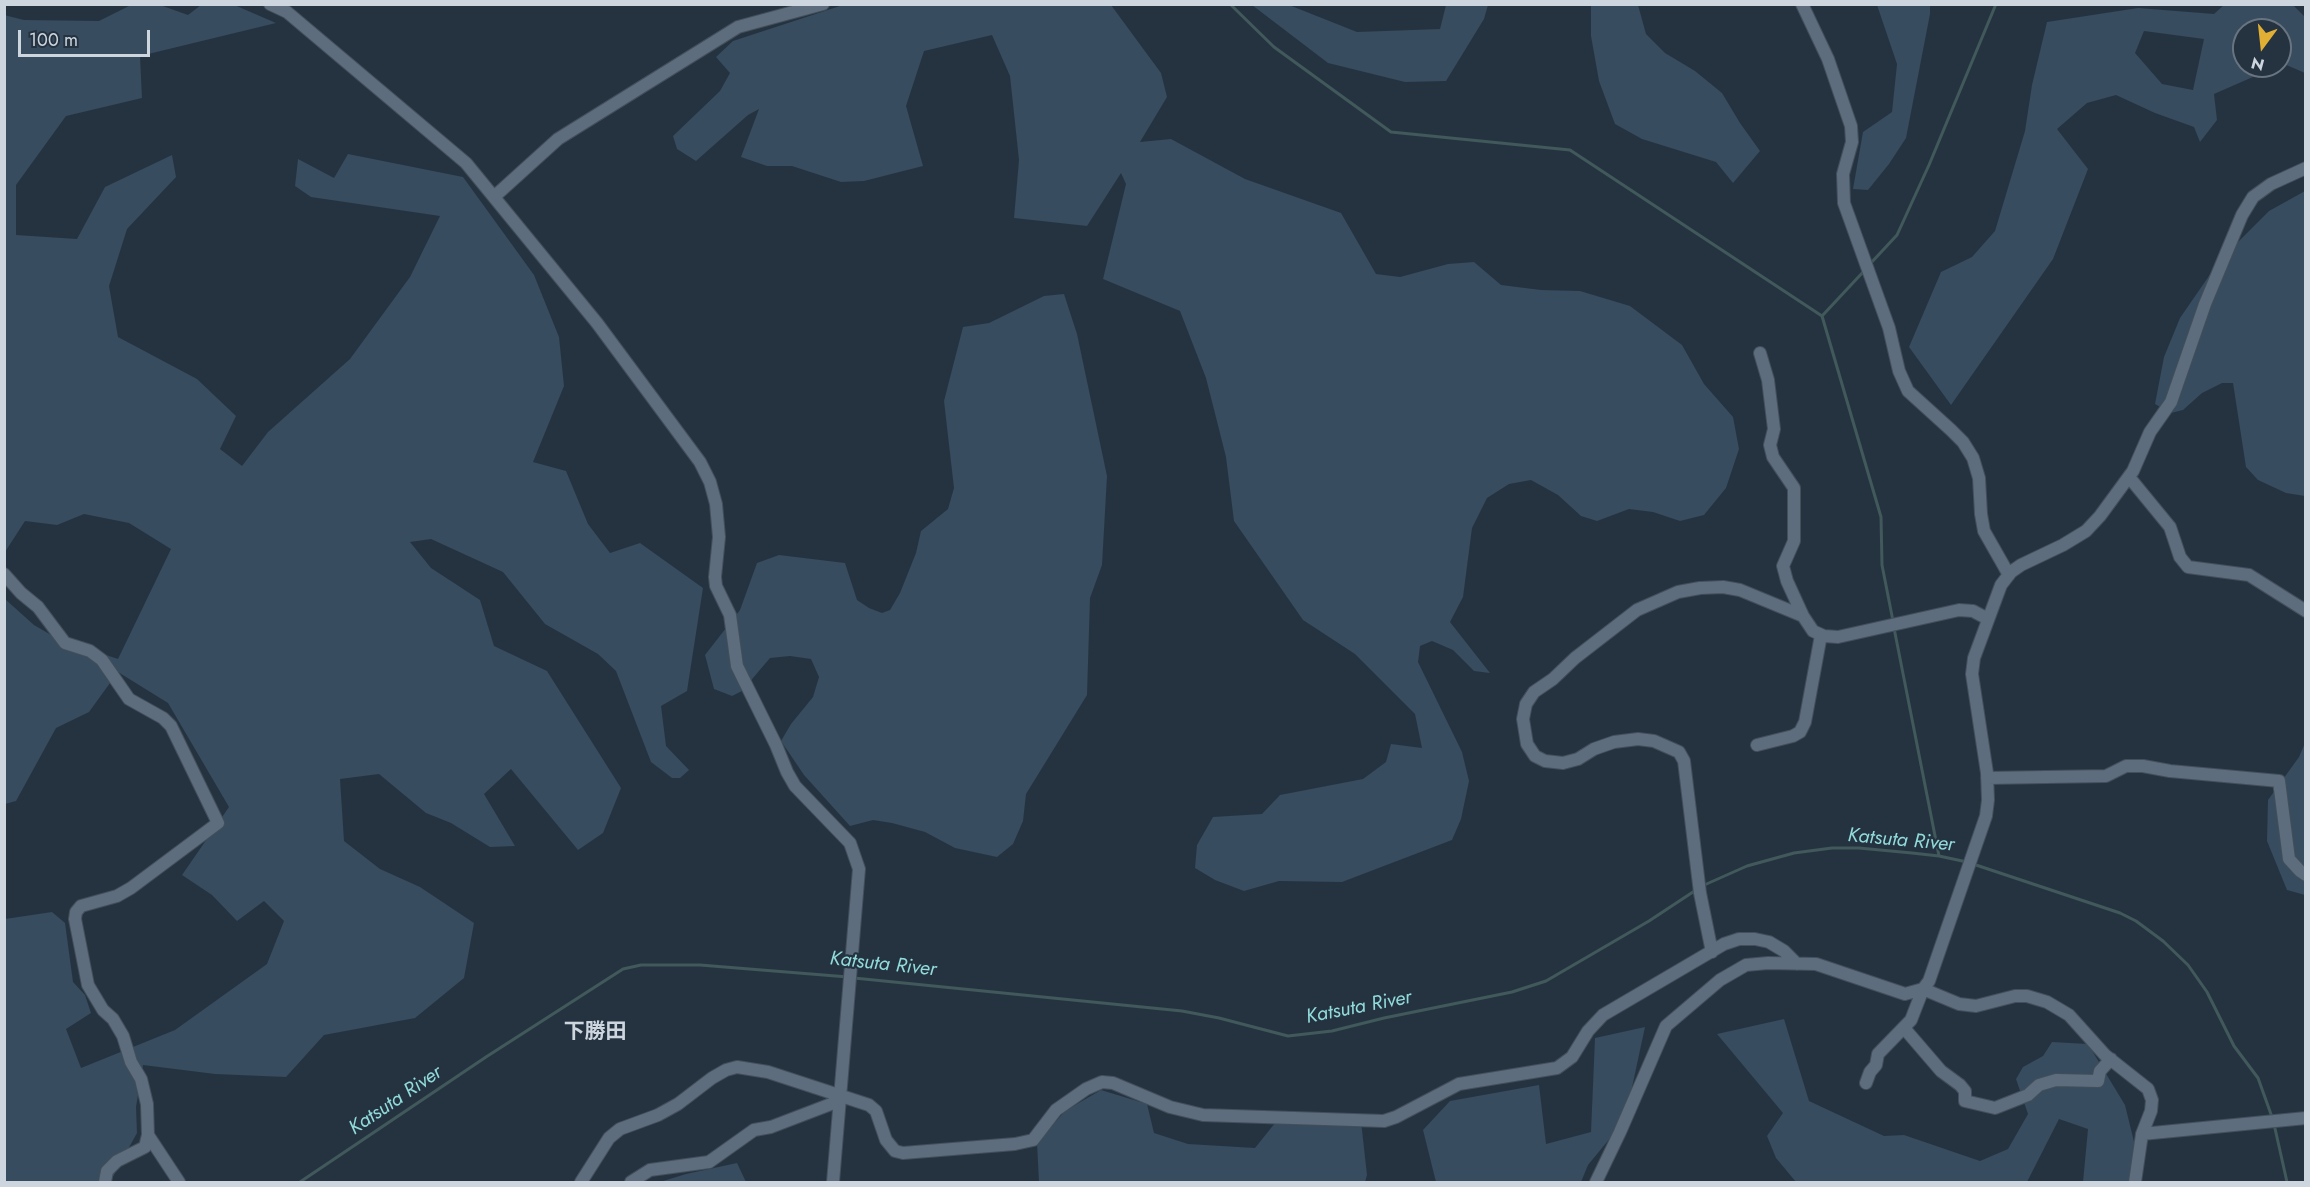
<!DOCTYPE html>
<meta charset="utf-8">
<style>
body{margin:0}
#map{position:relative;width:2310px;height:1187px;overflow:hidden;background:#253341;font-family:Jost,sans-serif}
canvas{display:block}
.frame{position:absolute;inset:0;border:6px solid #cdd6de;pointer-events:none}
.north{position:absolute;left:2232px;top:18px;width:60px;height:60px;box-sizing:border-box;background:#253341;border:2px solid #687480;border-radius:50%;rotate:195deg;font-size:16px;font-weight:700;line-height:24px;text-align:center;color:#cdd6de}
.north::after{content:'';display:block;margin:auto;width:21px;height:27px;background:#e1af34;clip-path:polygon(50% 0,100% 100%,50% 72%,0 100%)}
.scale{position:absolute;left:18px;top:30px;width:132px;height:27px;box-sizing:border-box;border:3px solid #cdd6de;border-top:0;padding-left:8px;font-size:18px;line-height:21px;white-space:nowrap;color:#cdd6de;-webkit-text-stroke:4px #253341;paint-order:stroke}
</style>
<div id="map">
<canvas width="2310" height="1187"></canvas>
<div class="frame"></div>
<div class="north">N</div>
<div class="scale">100 m</div>
</div>
<script>
const ctx = document.querySelector('canvas').getContext('2d');
ctx.lineJoin = 'round';
function paint(path, color) {
  ctx.fillStyle = color;
  ctx.fill(path, 'evenodd');
}
function toPath(rows) {
  const path = new Path2D();
  for (const r of rows) {
    path.moveTo(r[0], r[1]);
    for (let i = 2; i < r.length; i += 2) path.lineTo(r[i], r[i + 1]);
  }
  return path;
}
function strokePath(path, color, width, dash) {
  ctx.strokeStyle = color;
  ctx.lineWidth = width;
  ctx.lineCap = dash ? 'butt' : 'round';
  ctx.setLineDash(dash || []);
  ctx.stroke(path);
}
function label(font, color, halo, rows, align = 'center') {
  ctx.font = font + ' Jost,"Noto Sans JP",sans-serif';
  ctx.lineWidth = 4.5;
  ctx.setLineDash([]);
  ctx.textBaseline = 'middle';
  ctx.strokeStyle = halo;
  ctx.fillStyle = color;
  for (const [text, x, y, turn = 0] of rows) {
    ctx.save();
    ctx.translate(x, y);
    ctx.rotate((+turn || 0) * Math.PI / 180);
    ctx.textAlign = isNaN(turn) ? turn : align;
    if (halo) ctx.strokeText(text, 0, 0);
    ctx.fillText(text, 0, 0);
    ctx.restore();
  }
}
paint(toPath([
 [232,4,276,23,140,56,142,98,66,116,16,185,16,235,77,239,105,187,172,155,176,177,127,229,109,286,118,337,197,379,236,416,220,449,242,466,268,432,350,359,410,277,440,216,311,197,295,186,298,159,334,178,348,154,463,177,534,275,559,337,564,386,533,462,566,471,588,524,610,553,640,543,703,588,687,691,661,706,666,746,689,770,680,778,672,778,651,762,616,671,598,654,545,624,503,572,431,539,410,542,431,568,480,600,494,646,547,671,621,788,603,833,578,850,511,769,484,794,515,846,490,847,451,823,426,813,379,774,340,779,344,841,380,869,420,887,474,923,464,978,415,1018,324,1035,286,1077,215,1074,143,1065,136,1107,137,1133,110,1182,5,1182,5,919,52,912,65,923,73,982,85,995,91,1013,66,1029,81,1068,175,1030,267,964,284,921,264,901,237,921,212,895,182,875,229,807,168,703,118,672,89,712,56,728,16,801,5,804,5,599,34,625,58,639,118,659,171,549,129,523,84,514,57,525,25,521,5,552,4,15,24,20,99,21,131,5,160,5,188,15,201,5],
 [2225,4,2293,5,2305,17,2305,73,2284,64,2280,65,2280,30,2244,30,2244,66,2278,66,2214,94,2217,120,2200,142,2194,127,2155,113,2116,95,2087,103,2057,129,2088,169,2053,259,1951,405,1909,347,1941,272,1972,257,1995,231,2025,131,2032,85,2047,22,2138,8,2214,14],
 [2144,31,2204,39,2193,90,2162,84,2135,53],
 [843,5,1111,5,1161,73,1167,97,1140,142,1171,139,1245,179,1341,213,1376,274,1400,277,1448,264,1474,262,1501,285,1541,290,1580,291,1630,306,1682,345,1704,384,1733,417,1739,449,1726,488,1704,515,1680,521,1653,512,1629,509,1597,521,1581,516,1558,495,1531,480,1509,484,1487,498,1472,528,1463,597,1450,622,1490,673,1474,671,1453,650,1432,641,1420,646,1418,662,1462,752,1469,781,1461,819,1452,840,1342,882,1279,881,1244,891,1215,880,1195,868,1197,845,1213,817,1262,814,1280,795,1363,779,1386,762,1391,744,1422,748,1415,714,1355,654,1303,620,1234,521,1226,457,1206,378,1180,311,1103,279,1126,184,1121,173,1087,226,1014,218,1019,160,1010,76,992,35,924,51,906,106,923,166,864,181,841,182,792,166,767,166,741,157,759,109,748,115,696,161,677,149,673,136,720,91,730,73,716,57,733,41],
 [1252,5,1289,5,1357,32,1440,29,1446,5,1488,5,1484,19,1446,81,1405,82,1328,63],
 [1591,5,1638,5,1646,34,1665,53,1695,71,1722,93,1740,123,1760,151,1733,183,1716,162,1642,139,1615,124,1599,81,1591,36],
 [1877,5,1930,5,1930,14,1906,138,1889,164,1868,190,1853,189,1863,132,1892,112,1897,64],
 [2305,191,2305,496,2286,493,2258,480,2246,467,2233,383,2222,383,2202,393,2183,410,2171,413,2155,404,2164,357,2180,318,2220,260,2269,211],
 [1064,294,1077,334,1107,476,1102,565,1090,598,1087,695,1026,794,1023,821,1013,844,997,857,955,848,925,832,892,823,873,820,850,826,804,775,781,741,791,724,813,697,819,677,811,659,790,656,770,658,742,691,732,696,714,689,705,655,740,610,757,563,779,555,845,563,857,600,869,608,882,613,890,610,900,593,916,553,921,531,948,509,954,488,944,401,963,327,989,323,1044,296],
 [2305,743,2305,895,2287,890,2267,841,2268,800,2299,757],
 [1784,1019,1809,1101,1884,1136,1904,1135,1980,1161,2008,1149,2028,1114,2016,1079,2023,1067,2043,1056,2052,1042,2088,1044,2125,1105,2138,1158,2136,1182,2083,1182,2088,1129,2059,1119,2027,1182,1796,1182,1776,1158,1767,1136,1783,1113,1717,1034],
 [1645,1027,1625,1120,1588,1165,1581,1182,1436,1182,1423,1130,1450,1101,1539,1085,1546,1144,1591,1132,1595,1038],
 [1101,1090,1147,1104,1154,1133,1188,1144,1255,1148,1275,1123,1361,1121,1367,1175,1365,1182,1039,1182,1037,1143,1065,1111],
 [737,1163,746,1182,660,1182,686,1174]
]), '#374c5e');
strokePath(toPath([
 [1230,4,1274,47,1391,132,1570,150,1822,316,1881,517,1882,565,1893,621],
 [1870,264,1897,235,1929,165,1996,4],
 [1822,316,1864,271],
 [1894,628,1939,856],
 [1973,864,2120,913,2136,921,2163,941,2188,965,2207,992,2234,1046,2258,1078,2272,1117],
 [1702,886,1747,866,1794,853,1832,848,1859,848,1912,853,1939,856,1967,862],
 [854,978,1182,1011,1219,1018,1288,1036,1332,1031,1384,1018,1512,992,1546,981,1649,921,1696,890],
 [2274,1124,2287,1182],
 [300,1182,486,1057,623,969,641,965,700,965,848,977]
]), '#41595b', 3);
const minor = toPath([
 [270,4,287,12,466,163,597,323,700,462,710,482,716,504,719,537,715,577,716,586,730,615,737,666,776,745,787,772,795,786,850,843,859,869,833,1182],
 [1802,4,1828,59,1851,126,1852,142,1843,174,1844,203,1889,328,1899,371,1908,391,1951,430,1963,442,1973,458,1979,478,1981,514,1984,531,2009,575],
 [495,196,558,139,738,27,823,4],
 [1760,353,1768,380,1774,429,1770,445,1773,457,1794,488,1794,541,1783,566,1787,581,1803,616,1813,631,1824,636,1838,637,1959,610,1973,611,1988,619],
 [2129,477,2170,527,2180,557,2188,567,2249,575,2306,611],
 [4,574,21,593,38,607,65,643,90,651,102,660,129,699,163,718,171,726,218,823,131,888,117,896,81,906,76,912,75,919,88,985,103,1010,113,1019,123,1036,131,1062,141,1079,147,1104,148,1135,179,1182],
 [1757,745,1793,736,1800,732,1805,722,1821,635],
 [1987,778,2106,776,2126,766,2143,766,2170,771,2279,781,2289,859,2300,871,2306,875],
 [1712,952,1700,893,1684,761,1679,752,1654,741,1638,739,1614,742,1594,749,1578,759,1563,763,1545,761,1535,756,1527,744,1523,719,1526,704,1534,692,1553,679,1575,658,1637,610,1678,592,1700,588,1723,587,1740,590,1803,616],
 [1904,1028,1941,1071,1960,1085,1965,1091,1965,1101,1995,1108,2028,1095,2039,1085,2056,1080,2098,1081,2100,1071,2111,1059],
 [1866,1083,1870,1072,1876,1065,1878,1054,1911,1020,1923,989,1959,1004,1976,1006,2015,996,2027,996,2047,1002,2069,1015,2105,1055,2148,1089,2152,1100,2151,1111,2142,1134,2135,1182],
 [2142,1134,2306,1118],
 [105,1182,107,1171,117,1161,145,1147,148,1135],
 [581,1182,609,1138,620,1129,658,1115,678,1104,712,1078,726,1070,737,1067,768,1072,869,1105,876,1111,886,1140,895,1151,903,1153,1015,1144,1033,1140,1056,1110,1086,1089,1102,1082,1113,1083,1170,1107,1203,1115,1384,1121,1396,1117,1459,1084,1557,1068,1572,1057,1588,1031,1603,1015,1724,944,1739,939,1755,939,1769,942,1784,951,1797,964],
 [631,1182,650,1170,709,1162,754,1130,771,1127,839,1101],
 [1596,1182,1620,1132,1666,1026,1720,980,1746,965,1768,963,1816,964,1905,994,1923,989,1929,981,1986,816,1988,800,1987,773,1972,674,1974,658,2001,585,2011,572,2021,565,2063,545,2086,531,2100,516,2133,471,2150,432,2171,402,2205,304,2242,215,2253,197,2271,184,2306,168]
]);
strokePath(minor, '#434f5a', 14);
strokePath(minor, '#5d6d7d', 12);
label('italic 20px', '#91dbdb', '#253341', [
 ["Katsuta River",1901,841,5],
 ["Katsuta River",883,965,6],
 ["Katsuta River",1359,1008,-11],
 ["Katsuta River",396,1101,-34]
]);
label('bold 21px', '#cdd6de', '#253341', [
 ["下勝田",595,1033]
]);
</script>
